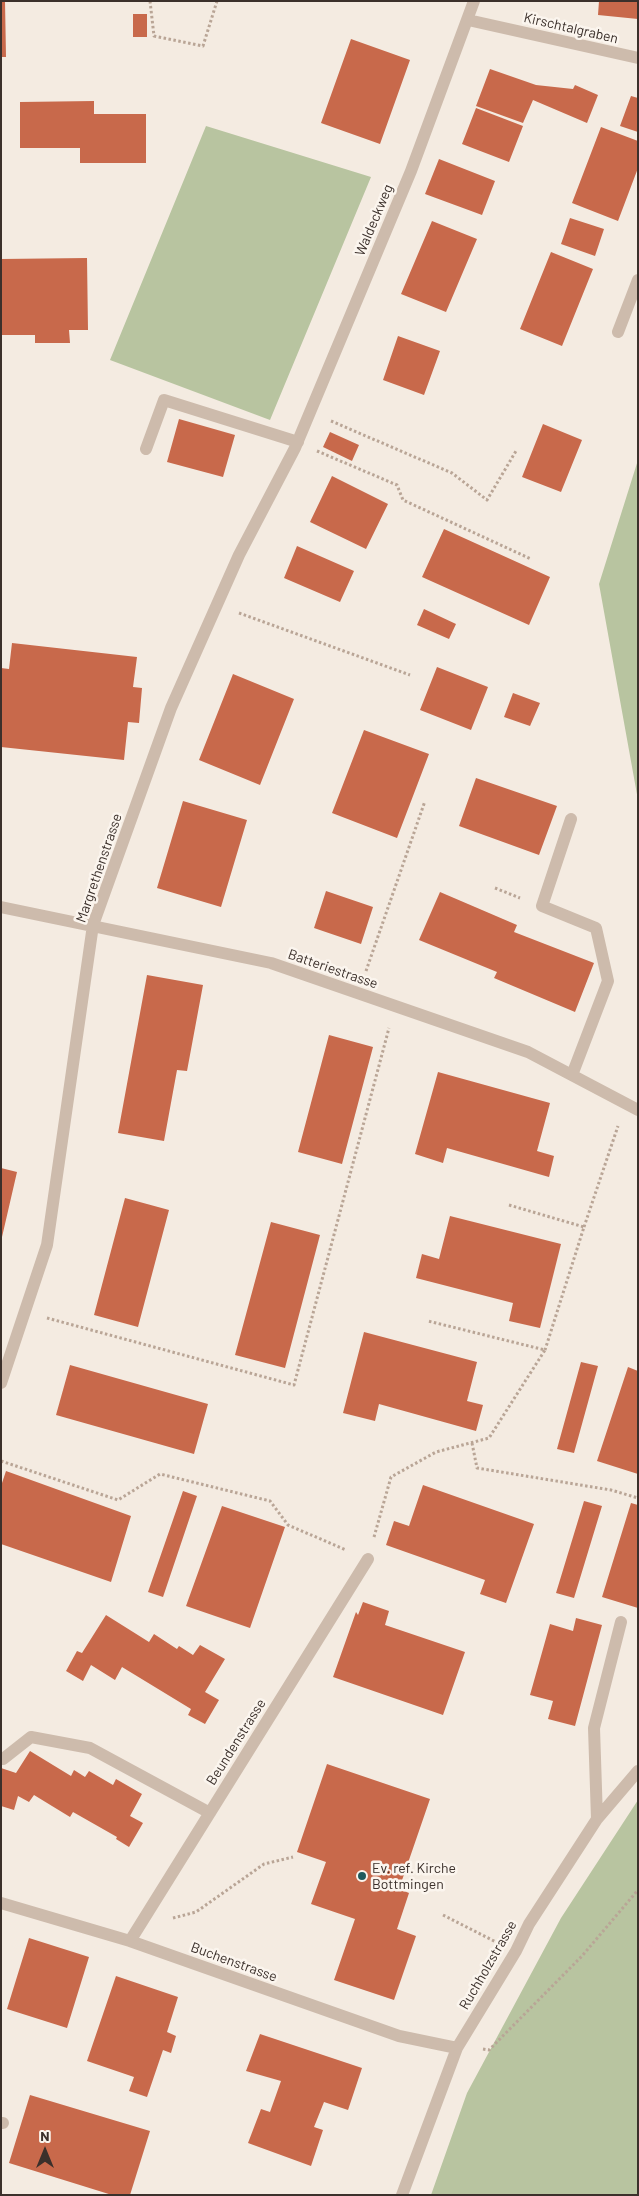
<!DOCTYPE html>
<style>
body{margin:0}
#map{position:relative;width:639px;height:2196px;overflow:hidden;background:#f4ebe1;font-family:Barlow,sans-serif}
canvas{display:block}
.frame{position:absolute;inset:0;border:2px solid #3b302b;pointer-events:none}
.north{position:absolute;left:20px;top:2126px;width:50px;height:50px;-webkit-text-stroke:4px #fbf5ee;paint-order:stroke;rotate:0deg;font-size:14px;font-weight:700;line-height:20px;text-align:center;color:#3b302b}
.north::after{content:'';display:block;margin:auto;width:18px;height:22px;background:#3b302b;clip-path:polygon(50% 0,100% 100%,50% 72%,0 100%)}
</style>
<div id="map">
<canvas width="639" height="2196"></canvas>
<div class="frame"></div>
<div class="north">N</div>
</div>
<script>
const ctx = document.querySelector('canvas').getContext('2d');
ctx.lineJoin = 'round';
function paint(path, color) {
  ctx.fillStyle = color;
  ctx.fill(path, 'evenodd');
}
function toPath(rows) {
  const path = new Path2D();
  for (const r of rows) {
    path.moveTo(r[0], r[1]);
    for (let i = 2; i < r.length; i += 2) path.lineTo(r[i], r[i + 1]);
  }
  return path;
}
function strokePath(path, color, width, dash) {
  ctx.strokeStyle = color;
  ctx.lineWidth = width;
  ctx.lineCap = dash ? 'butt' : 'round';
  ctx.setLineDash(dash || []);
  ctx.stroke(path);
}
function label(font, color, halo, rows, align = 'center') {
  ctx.font = font + ' Barlow,sans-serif';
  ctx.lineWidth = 5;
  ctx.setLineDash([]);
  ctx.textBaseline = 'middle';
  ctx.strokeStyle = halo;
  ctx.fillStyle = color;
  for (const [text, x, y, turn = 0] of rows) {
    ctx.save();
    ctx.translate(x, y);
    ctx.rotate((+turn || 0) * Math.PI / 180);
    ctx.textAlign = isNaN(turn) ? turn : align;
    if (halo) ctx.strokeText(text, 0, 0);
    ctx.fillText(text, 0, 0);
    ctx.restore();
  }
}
paint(toPath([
 [206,126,371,177,270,420,110,360],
 [638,460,638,800,599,584],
 [638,1800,638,2195,431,2195,467,2093,561,1918]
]), '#b8c4a0');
paint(toPath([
 [1,1,5,1,6,57,1,57],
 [599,1,638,1,638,19,598,15],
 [133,14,147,14,147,37,133,37],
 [351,39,410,60,380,144,321,123],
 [490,69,536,85,573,89,575,85,598,95,587,123,533,100,523,123,476,106],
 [631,96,638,98,638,132,620,126],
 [94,101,94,114,146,114,146,163,80,163,80,148,20,148,20,102],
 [476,108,523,126,509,162,462,144],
 [601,127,638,141,638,168,618,221,572,203],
 [439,159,495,181,482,215,425,194],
 [570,218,604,229,595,256,561,244],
 [432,221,477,239,446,312,401,294],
 [551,252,593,269,562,346,520,329],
 [87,258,88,330,69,330,70,343,35,343,35,335,1,335,1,259],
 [398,336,440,351,424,395,383,380],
 [179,419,235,435,223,477,167,462],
 [543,424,582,440,561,492,522,477],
 [330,432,359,445,352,461,323,447],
 [332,476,388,504,366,549,310,522],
 [444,529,550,577,529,625,422,577],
 [297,546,354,571,340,602,284,578],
 [424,609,456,624,449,639,417,625],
 [12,643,137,657,133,687,142,688,139,723,128,722,124,760,1,747,1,668,9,669],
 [437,667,488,687,471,730,420,710],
 [233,674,294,699,260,785,199,760],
 [513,693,540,703,530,726,504,717],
 [364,730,429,754,397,838,332,813],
 [476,778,557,806,539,855,459,826],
 [183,801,247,820,221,907,157,888],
 [326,891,373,907,361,944,314,928],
 [440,892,517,925,514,932,594,963,575,1012,494,978,497,972,419,940],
 [147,975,203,985,187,1071,177,1070,164,1141,118,1133],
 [329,1035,373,1047,342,1164,298,1152],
 [438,1072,550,1103,537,1151,554,1156,549,1177,447,1148,443,1163,415,1154],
 [1,1168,17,1172,2,1237,1,1237],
 [125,1198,169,1210,138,1327,94,1315],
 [450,1216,561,1244,540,1328,509,1321,513,1303,416,1278,422,1254,439,1259],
 [271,1222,320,1235,285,1368,235,1355],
 [364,1332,477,1362,467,1401,483,1405,476,1431,379,1404,375,1421,343,1413],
 [581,1362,598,1366,574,1453,557,1449],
 [70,1365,208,1404,194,1454,56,1415],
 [628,1367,638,1371,638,1474,597,1461],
 [6,1471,131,1516,111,1582,1,1544,1,1486],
 [423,1485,534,1524,506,1603,480,1594,485,1580,386,1545,394,1521,409,1526],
 [183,1491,197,1496,163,1597,148,1592],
 [584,1501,602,1506,574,1598,556,1593],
 [631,1503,638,1505,638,1608,602,1597],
 [222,1506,285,1527,250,1628,186,1606],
 [363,1602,389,1611,385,1625,465,1652,443,1715,333,1677,356,1612,358,1615],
 [106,1615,149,1642,154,1634,177,1649,179,1646,193,1655,200,1645,225,1659,205,1692,219,1700,205,1724,188,1715,191,1709,122,1667,115,1680,91,1665,83,1681,66,1671,77,1651,82,1653],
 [576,1618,602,1625,575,1726,548,1719,553,1701,530,1695,550,1624,573,1631],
 [30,1751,71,1776,74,1770,85,1777,89,1771,113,1785,116,1779,142,1794,130,1816,143,1823,129,1847,116,1839,117,1837,73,1812,70,1817,34,1795,29,1802,18,1796,14,1810,1,1806,1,1768,16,1773],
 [327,1764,430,1799,399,1889,409,1893,397,1929,416,1936,394,2000,334,1980,355,1919,311,1904,326,1862,297,1852],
 [29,1938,89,1957,67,2028,7,2009],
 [116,1976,178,1997,167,2032,176,2036,171,2053,163,2050,147,2097,129,2091,134,2077,87,2061],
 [260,2034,362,2068,348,2110,324,2102,314,2127,323,2130,311,2166,248,2143,261,2109,270,2112,281,2081,246,2071],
 [30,2095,150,2131,130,2195,112,2195,9,2163]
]), '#c8694b');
strokePath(toPath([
 [150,1,154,36,203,46,217,1],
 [331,421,452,473,487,500,516,451],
 [317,451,397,485,403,500,531,559],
 [239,613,410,675],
 [495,888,520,898],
 [366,971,425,801],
 [509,1205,584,1227,545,1350],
 [584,1227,618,1126],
 [47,1318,294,1385,389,1028],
 [472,1443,477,1468,611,1490,638,1498],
 [1,1461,118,1500,160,1474,270,1501,288,1525,346,1550],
 [374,1537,391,1477,436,1452,489,1438,545,1350,428,1321],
 [443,1915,496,1942],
 [173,1918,196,1912,264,1864,293,1857],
 [483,2049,489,2050,582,1956,638,1890]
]), '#b9a596', 3, [2.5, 2.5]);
strokePath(toPath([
 [468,20,638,58],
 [618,332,638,280],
 [146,449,164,400,298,442],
 [571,819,542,906,596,928,608,981,572,1075],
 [1,907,271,963,528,1052,638,1110],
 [1,1383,47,1245,93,925,171,708,239,555,295,448,411,171,474,1],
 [3,1759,31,1737,90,1748,210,1813],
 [597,1819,594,1728,621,1622],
 [1,1903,130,1941,399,2036,457,2048],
 [130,1941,368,1559],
 [1,2123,3,2123],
 [402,2195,457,2048,516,1951,529,1924,597,1819,638,1771]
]), '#cdbbac', 12);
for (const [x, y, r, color] of [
 [362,1876,5,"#1f5a5e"]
]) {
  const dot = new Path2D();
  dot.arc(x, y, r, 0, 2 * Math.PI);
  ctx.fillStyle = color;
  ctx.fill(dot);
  strokePath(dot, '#fbf5ee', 2);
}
label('14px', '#3b302b', '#fbf5ee', [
 ["Kirschtalgraben",571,28,13],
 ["Waldeckweg",374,220,-67],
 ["Margrethenstrasse",99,868,-71],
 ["Batteriestrasse",333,969,19],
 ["Beundenstrasse",236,1742,-58],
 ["Buchenstrasse",234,1962,20],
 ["Ruchholzstrasse",488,1965,-60]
]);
label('14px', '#3b302b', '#fbf5ee', [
 ["Ev. ref. Kirche",372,1868],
 ["Bottmingen",372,1884]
], 'left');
</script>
